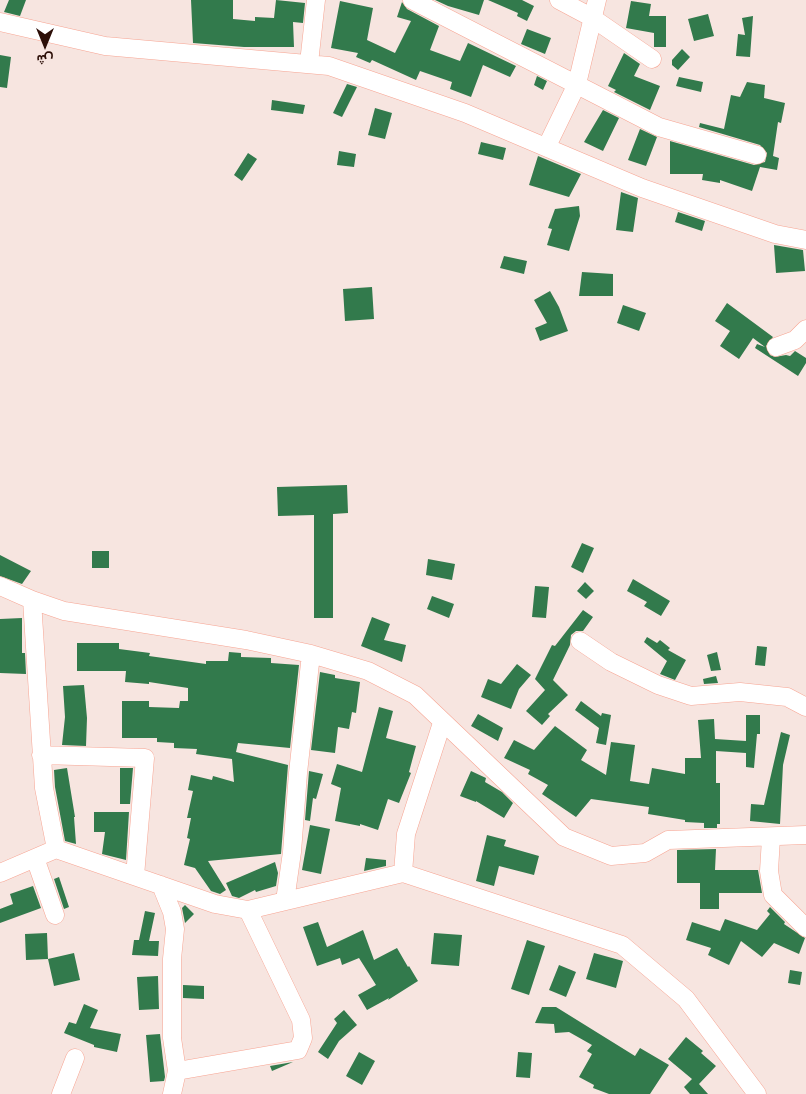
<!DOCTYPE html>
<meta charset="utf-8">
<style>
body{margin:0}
#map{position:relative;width:806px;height:1094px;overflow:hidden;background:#f7e5e0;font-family:Jost,Vazirmatn,sans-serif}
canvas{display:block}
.north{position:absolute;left:20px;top:20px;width:50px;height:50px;-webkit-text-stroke:4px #f7e5e0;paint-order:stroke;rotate:180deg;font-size:14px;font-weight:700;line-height:20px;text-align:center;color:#2d0f08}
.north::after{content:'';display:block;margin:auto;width:18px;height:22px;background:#2d0f08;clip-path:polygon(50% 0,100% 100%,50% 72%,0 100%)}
</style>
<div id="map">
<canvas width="806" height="1094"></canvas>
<div class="north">ش</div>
</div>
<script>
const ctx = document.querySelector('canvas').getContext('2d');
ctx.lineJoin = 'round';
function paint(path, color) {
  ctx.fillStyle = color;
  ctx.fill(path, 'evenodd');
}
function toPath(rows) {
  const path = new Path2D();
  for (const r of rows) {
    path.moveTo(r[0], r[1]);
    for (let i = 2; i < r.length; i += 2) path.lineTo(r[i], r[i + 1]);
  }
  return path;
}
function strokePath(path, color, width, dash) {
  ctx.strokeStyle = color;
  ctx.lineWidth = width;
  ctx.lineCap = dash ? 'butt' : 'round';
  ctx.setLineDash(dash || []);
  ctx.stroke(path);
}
paint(toPath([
 [9,0,26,0,20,16,4,12],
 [191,0,233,0,233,19,255,21,255,17,274,18,276,0,305,3,303,23,293,22,294,47,244,47,193,43],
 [435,0,484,0,479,15,448,6],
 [488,0,522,0,534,6,527,21,517,16,518,13],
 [340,1,373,8,367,40,395,53,411,21,397,17,402,2,407,9,439,26,430,50,460,61,468,43,516,66,510,77,483,65,471,97,450,89,452,82,420,71,416,80,372,60,370,63,356,57,358,53,331,48],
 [631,1,651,4,649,16,666,16,666,47,654,47,654,33,626,28],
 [708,14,714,36,694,41,688,19],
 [753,16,750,57,736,56,738,34,745,35,742,18],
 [527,29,551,38,545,54,521,44],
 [682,49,690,57,678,70,672,65,672,60],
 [624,53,640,64,634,76,660,86,650,110,614,92,616,90,608,86],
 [0,55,11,57,7,88,0,87],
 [537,76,547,81,543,90,534,85],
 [679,77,703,82,701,92,676,86],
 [747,82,765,85,764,98,785,103,781,123,778,122,773,156,779,158,777,170,760,167,752,191,720,180,720,183,702,180,703,174,670,174,670,141,754,165,765,162,767,153,760,145,699,127,700,123,724,129,731,95,740,97],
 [347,84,357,87,342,117,333,113],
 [272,100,305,105,303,114,271,110],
 [375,108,392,113,385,139,368,135],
 [603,110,619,118,603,151,584,142],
 [640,129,657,137,646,166,628,160],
 [481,142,506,148,503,160,478,154],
 [339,151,356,154,354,167,337,165],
 [248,153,257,159,242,181,234,175],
 [538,156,581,174,569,197,529,185],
 [621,192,638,198,633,232,616,230],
 [579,206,580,216,569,251,547,245,552,229,548,228,555,209],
 [678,212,705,221,702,231,675,222],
 [774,245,803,250,805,271,776,273],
 [504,256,527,261,524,274,500,268],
 [582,272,613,274,613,296,579,296],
 [372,287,374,319,345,321,343,289],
 [550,291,559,307,568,331,540,341,535,328,547,323,534,300],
 [727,303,773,337,766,346,770,355,775,357,786,355,790,356,795,351,806,358,806,363,798,376,755,348,757,344,765,347,753,338,739,359,720,346,730,331,715,321],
 [623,305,646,313,639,331,617,323],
 [347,485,348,513,333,514,333,618,314,618,314,515,278,516,277,487],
 [582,543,594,548,583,573,571,567],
 [92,551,109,551,109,568,92,568],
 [0,555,31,571,22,584,0,576],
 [428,559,455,564,452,580,426,575],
 [633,579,670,601,661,616,644,606,647,602,627,591],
 [585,582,594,591,586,599,577,591],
 [535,586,549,587,546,618,532,617],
 [432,596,454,604,449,618,427,609],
 [583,610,593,617,583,631,576,631,571,635,570,645,553,680,568,695,548,714,550,716,542,725,526,711,545,690,535,679,552,645,555,646],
 [372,617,390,624,384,640,406,645,402,662,361,646],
 [22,618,22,653,25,653,26,674,0,673,0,619],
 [647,637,657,643,660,640,670,648,668,650,686,660,675,680,660,674,667,661,644,642],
 [77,643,119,643,119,649,150,653,149,656,206,664,206,661,228,661,229,652,241,653,241,657,271,658,271,663,299,665,290,748,238,743,236,752,288,765,281,854,208,861,226,890,220,894,211,891,195,868,184,865,190,839,187,838,191,818,187,818,193,791,188,790,191,775,212,780,213,776,234,782,232,759,196,754,197,749,174,748,174,743,157,742,157,738,122,738,122,701,149,701,149,707,179,708,180,701,188,701,188,688,149,682,149,684,125,682,126,671,77,671],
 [757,646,767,647,765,666,755,665],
 [717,652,721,670,711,671,707,655],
 [517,664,531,675,519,689,511,709,481,697,488,679,501,684],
 [320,672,335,675,335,678,360,682,356,713,352,712,349,729,338,727,335,753,311,750],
 [716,676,718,683,704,684,703,679],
 [84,685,87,718,86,746,62,745,65,717,63,686],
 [581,701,601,716,602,713,611,715,606,745,596,743,599,728,575,710],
 [379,707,393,711,386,738,416,746,409,772,411,773,399,803,388,799,378,830,360,824,360,826,335,821,341,788,331,784,337,764,362,772],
 [478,714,503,728,498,741,471,726],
 [746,715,760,715,760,734,757,734,754,768,746,767,746,753,716,751,716,783,720,783,720,824,717,824,717,828,704,828,704,823,685,822,685,820,648,814,649,807,591,799,576,817,542,794,548,785,528,774,530,770,504,758,514,740,534,750,555,726,587,750,581,760,606,775,611,742,635,745,630,781,649,784,652,768,685,774,685,758,701,758,698,720,714,719,715,739,746,741],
 [781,732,790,735,783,765,780,824,750,821,751,804,764,805],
 [67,768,75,817,74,817,76,844,65,841,55,787,54,770],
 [120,768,133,768,130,804,120,804],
 [309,771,323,774,316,799,313,798,310,821,305,820],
 [471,771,486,778,485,782,502,792,513,803,504,818,476,801,476,802,460,796],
 [94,812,129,812,126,860,102,854,105,832,94,832],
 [310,825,330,829,321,874,302,870],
 [487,835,506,840,504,846,539,856,534,875,499,866,494,886,476,881],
 [716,849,715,870,758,870,762,893,719,893,719,909,700,909,700,883,677,883,677,850],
 [366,858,386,860,386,866,364,871],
 [275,862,278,873,276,886,256,892,255,890,239,898,232,896,226,883],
 [59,877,69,907,64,909,54,879],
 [33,886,41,908,0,923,0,909,13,904,10,894],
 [185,905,194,914,185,923,182,908],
 [770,907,785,922,784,924,805,938,799,954,774,943,762,957,741,941,729,965,708,955,711,948,686,940,692,922,720,931,725,919,757,930,770,914,767,911],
 [145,911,155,913,149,941,159,941,158,956,132,955,134,940,139,940],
 [318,922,327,947,363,930,374,960,397,948,408,967,409,966,418,981,388,1000,389,998,367,1010,358,995,376,985,359,958,342,965,340,958,317,966,303,927],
 [47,933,48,959,26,960,25,934],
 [434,933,462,935,459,966,431,964],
 [527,940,545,946,529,995,511,989],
 [74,953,80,980,54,986,48,959],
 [594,953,623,961,616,988,586,979],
 [559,965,576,972,566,997,549,990],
 [790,970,802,972,800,985,788,983],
 [158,976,159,1009,139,1010,137,977],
 [183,985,204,986,204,999,183,998],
 [84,1004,98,1010,90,1028,121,1034,117,1052,94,1047,94,1045,64,1033,69,1022,76,1024],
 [542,1007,556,1007,635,1056,640,1048,669,1065,650,1094,609,1094,593,1088,594,1085,579,1077,592,1054,587,1051,592,1045,569,1032,555,1033,554,1024,535,1023],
 [344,1010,357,1025,339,1041,328,1059,318,1052,337,1023,334,1019],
 [160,1034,165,1077,164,1081,150,1082,146,1035],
 [686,1037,703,1051,701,1053,716,1066,699,1084,708,1094,690,1094,684,1087,692,1079,668,1059],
 [359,1052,375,1061,362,1085,346,1076],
 [518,1052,532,1053,530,1078,516,1077],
 [293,1062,272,1071,270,1066]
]), '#327a4c');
const minor = toPath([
 [412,0,659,127,757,155],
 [559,0,591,17,652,59],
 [0,22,105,46,329,66,465,113,642,188,775,234,806,240],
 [309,63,316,0],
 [547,146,577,84,597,0],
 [776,347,795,340,806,329],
 [0,586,32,600,64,611,246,640,311,654,368,671,415,695,564,837,611,856,645,853,668,840,806,835],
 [32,600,44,788,56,849],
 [580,641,611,662,658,685,691,696,740,692,787,697,806,707],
 [41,755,145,758,135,876],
 [771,838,769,871,773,895,806,928],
 [35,858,55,915],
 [0,873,56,849,215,904,248,910,403,873,622,945,686,999,757,1094],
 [403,873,406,834,442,723],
 [161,885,172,912,175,929,172,959,172,1038,177,1071],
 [285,901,292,852,298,773,311,654],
 [61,1094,75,1058],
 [172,1094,177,1071,298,1050,303,1038,301,1020,248,910]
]);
strokePath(minor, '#f7a492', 19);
strokePath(minor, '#fff', 18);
</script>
